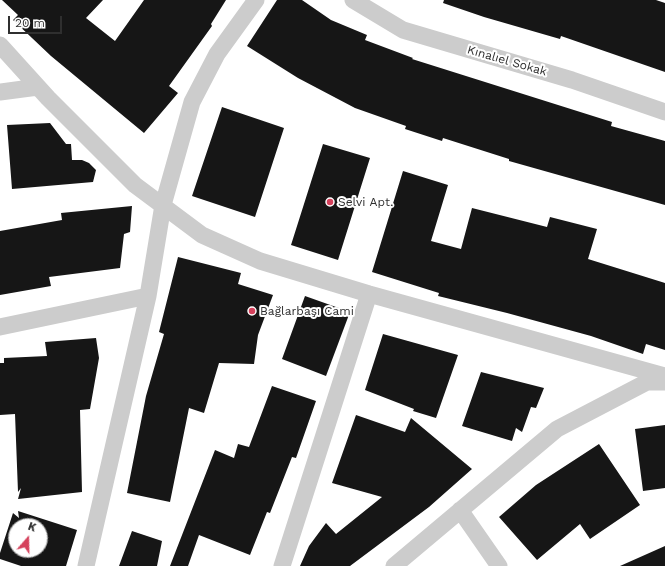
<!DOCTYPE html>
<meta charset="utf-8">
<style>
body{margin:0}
#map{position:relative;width:665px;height:566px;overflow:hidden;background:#fff;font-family:"Work Sans",sans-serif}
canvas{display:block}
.north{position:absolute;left:8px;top:518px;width:40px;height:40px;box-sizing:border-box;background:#fff;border:1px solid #acacac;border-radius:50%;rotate:20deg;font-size:11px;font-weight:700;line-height:16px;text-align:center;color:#2f2f2f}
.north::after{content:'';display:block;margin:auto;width:14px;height:18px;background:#d5415c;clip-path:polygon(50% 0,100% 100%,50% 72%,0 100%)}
.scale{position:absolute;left:8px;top:16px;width:54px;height:18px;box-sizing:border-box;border:2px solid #2f2f2f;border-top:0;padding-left:5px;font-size:12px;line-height:14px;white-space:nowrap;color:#2f2f2f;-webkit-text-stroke:3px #fff;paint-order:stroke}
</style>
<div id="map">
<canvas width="665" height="566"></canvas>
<div class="north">K</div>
<div class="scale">20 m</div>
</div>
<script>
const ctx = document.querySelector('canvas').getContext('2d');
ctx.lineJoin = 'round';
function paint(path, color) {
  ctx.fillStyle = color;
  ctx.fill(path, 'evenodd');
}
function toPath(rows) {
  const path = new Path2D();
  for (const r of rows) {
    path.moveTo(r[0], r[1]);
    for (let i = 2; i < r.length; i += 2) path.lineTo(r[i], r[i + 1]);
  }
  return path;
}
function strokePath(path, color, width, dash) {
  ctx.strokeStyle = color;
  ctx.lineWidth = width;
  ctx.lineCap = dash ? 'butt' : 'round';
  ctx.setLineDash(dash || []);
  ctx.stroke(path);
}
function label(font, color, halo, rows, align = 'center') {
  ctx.font = font + ' "Work Sans",sans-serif';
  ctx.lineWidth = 4;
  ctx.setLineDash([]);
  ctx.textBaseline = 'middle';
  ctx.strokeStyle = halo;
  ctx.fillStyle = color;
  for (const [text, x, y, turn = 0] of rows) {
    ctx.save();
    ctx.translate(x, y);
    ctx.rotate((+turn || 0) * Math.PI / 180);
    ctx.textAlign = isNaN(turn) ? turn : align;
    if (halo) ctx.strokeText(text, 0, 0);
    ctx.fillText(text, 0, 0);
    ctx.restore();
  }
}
paint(toPath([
 [2,0,103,0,86,18,115,41,144,0,226,0,211,24,212,26,169,86,178,93,144,133,51,56,13,20,18,15],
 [277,0,302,0,331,20,367,35,365,40,413,58,412,59,612,122,611,126,665,141,665,205,509,161,509,159,443,138,442,141,405,129,406,126,355,108,298,78,247,46],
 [444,0,656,0,665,3,665,72,561,36,560,39,484,17,443,3],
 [222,107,284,128,255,217,192,196],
 [50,123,66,144,71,144,72,160,82,160,89,163,96,170,93,182,12,189,7,125],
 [323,144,370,158,338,260,291,245],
 [403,171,448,185,431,241,461,249,472,208,547,227,550,217,597,229,588,259,665,283,665,350,646,344,643,354,591,336,507,313,438,296,439,293,372,272],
 [132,206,130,232,124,234,120,268,49,277,51,286,0,295,0,231,62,220,61,213],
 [178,257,241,273,238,284,273,295,258,335,254,364,219,363,204,413,189,408,170,502,127,493,146,396,164,334,159,332],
 [305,296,350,312,326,376,282,359],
 [383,334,458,355,436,418,413,411,414,409,365,390],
 [96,338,99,358,90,409,80,410,82,492,18,499,21,488,18,492,15,414,0,415,0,363,4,363,4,358,47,356,45,342],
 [481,372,544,388,536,408,531,407,522,432,516,428,512,441,462,426],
 [272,386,316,401,296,458,292,457,270,513,267,512,250,555,199,535,188,566,170,566,215,450,234,458,238,444,249,447],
 [356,415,405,432,411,418,472,469,429,507,350,566,300,566,309,546,326,523,336,534,382,497,332,483],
 [665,425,665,488,643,491,635,429],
 [599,444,640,505,590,539,580,524,537,560,499,517,536,485],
 [18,511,77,530,66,566,21,566,0,559,0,553,13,513,19,518],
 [16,526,40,526,40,550,16,550],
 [132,531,162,541,157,566,119,566],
 [665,546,665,566,620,566]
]), '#161616');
strokePath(toPath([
 [353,0,403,30,572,80,665,112],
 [0,45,48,98,135,185,202,235,260,261,369,294,665,376],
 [0,92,38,87],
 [0,327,148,296],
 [460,510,499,566],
 [86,566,148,296,163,205,192,102,217,54,256,0],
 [282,566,369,294],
 [394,566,557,429,647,382,665,382]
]), '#ccc', 17);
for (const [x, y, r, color] of [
 [330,202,4,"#d5415c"],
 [252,311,4,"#d5415c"]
]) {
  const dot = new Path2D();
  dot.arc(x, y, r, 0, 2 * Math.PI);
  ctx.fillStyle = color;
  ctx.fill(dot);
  strokePath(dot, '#fff', 1.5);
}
label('12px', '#2f2f2f', '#fff', [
 ["Kınalıel Sokak",507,61,16]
]);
label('12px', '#2f2f2f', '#fff', [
 ["Selvi Apt.",338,202],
 ["Bağlarbaşı Cami",260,311]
], 'left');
</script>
